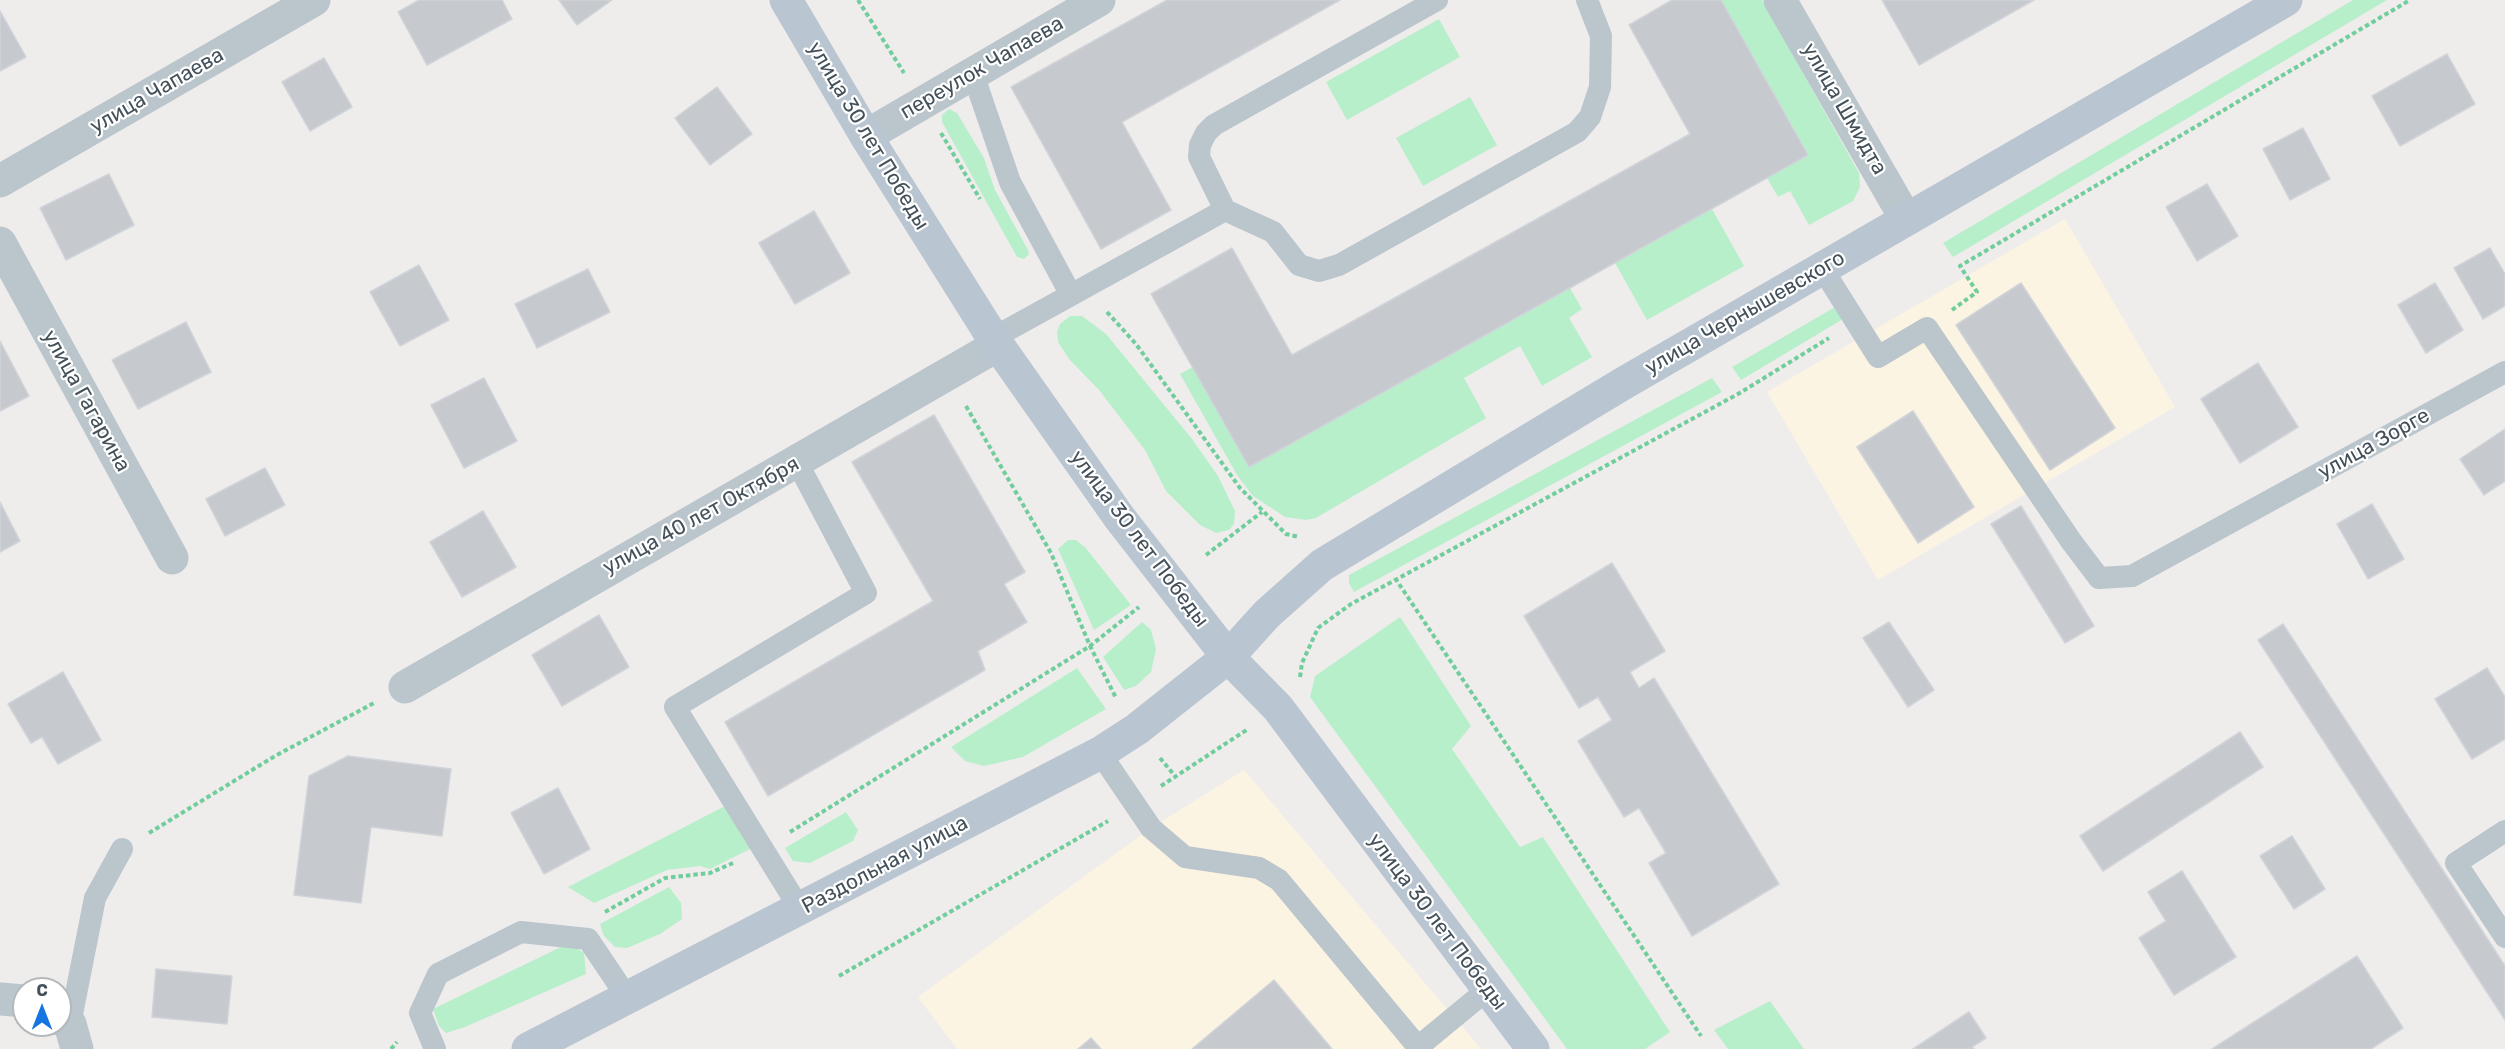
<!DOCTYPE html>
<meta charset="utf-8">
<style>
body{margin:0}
#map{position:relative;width:2505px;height:1049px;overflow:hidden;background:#efecec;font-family:Rubik,sans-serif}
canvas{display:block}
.north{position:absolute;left:12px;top:977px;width:60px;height:60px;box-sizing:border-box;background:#fff;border:2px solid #b4b9bd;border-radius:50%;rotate:0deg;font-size:16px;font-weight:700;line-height:24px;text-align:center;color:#44515a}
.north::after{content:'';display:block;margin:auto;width:21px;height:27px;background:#1576e1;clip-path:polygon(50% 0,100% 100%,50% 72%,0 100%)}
</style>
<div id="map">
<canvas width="2505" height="1049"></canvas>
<div class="north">С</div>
</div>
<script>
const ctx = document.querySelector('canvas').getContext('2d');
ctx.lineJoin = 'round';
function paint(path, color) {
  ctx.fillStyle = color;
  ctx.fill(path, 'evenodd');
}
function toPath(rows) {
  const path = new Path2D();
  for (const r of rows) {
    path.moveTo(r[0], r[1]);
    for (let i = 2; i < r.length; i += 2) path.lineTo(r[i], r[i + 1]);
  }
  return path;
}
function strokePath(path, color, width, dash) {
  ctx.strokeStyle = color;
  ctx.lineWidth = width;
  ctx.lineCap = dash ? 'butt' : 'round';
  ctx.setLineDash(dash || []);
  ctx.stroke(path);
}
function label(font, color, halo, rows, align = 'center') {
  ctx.font = font + ' Rubik,sans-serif';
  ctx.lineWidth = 4.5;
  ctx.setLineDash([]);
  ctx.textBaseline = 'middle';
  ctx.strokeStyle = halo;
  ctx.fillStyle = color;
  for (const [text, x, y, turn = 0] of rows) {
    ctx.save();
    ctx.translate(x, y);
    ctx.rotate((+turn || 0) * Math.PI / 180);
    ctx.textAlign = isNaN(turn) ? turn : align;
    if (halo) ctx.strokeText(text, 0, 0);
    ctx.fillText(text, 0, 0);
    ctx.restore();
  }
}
paint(toPath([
 [2065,219,2175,407,1878,580,1767,392],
 [1244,770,1481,1049,957,1049,918,997,1151,828]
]), '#fcf4e3');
paint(toPath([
 [1721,0,1762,0,1859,173,1860,187,1853,201,1809,225,1790,191,1778,197,1767,178,1808,154],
 [2353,0,2387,0,1953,257,1943,243],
 [1439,19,1460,57,1347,120,1326,82],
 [1470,97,1497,145,1423,186,1396,138],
 [949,109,957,113,984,158,995,190,1028,250,1029,254,1024,259,1017,257,942,122,942,115],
 [1712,209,1744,266,1647,320,1615,263],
 [1570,288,1582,309,1569,318,1592,357,1542,386,1520,346,1464,378,1486,418,1488,417,1316,518,1306,520,1285,517,1253,496,1237,475,1180,374,1193,367,1249,467],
 [1835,307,1843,319,1741,380,1732,367],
 [1070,316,1082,316,1106,334,1192,439,1218,476,1235,511,1234,524,1229,530,1216,533,1200,525,1166,491,1145,450,1099,390,1069,359,1058,342,1057,332,1060,324],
 [1712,378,1722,392,1354,592,1349,583,1349,575],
 [1068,540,1076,540,1085,547,1131,605,1094,630,1058,549],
 [1400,617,1471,726,1452,749,1520,847,1543,837,1670,1032,1645,1049,1567,1049,1310,697,1315,676],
 [1142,622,1151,630,1156,649,1151,672,1136,686,1124,690,1103,657],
 [1077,668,1106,709,1023,757,984,766,965,761,951,747],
 [727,805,752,848,710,869,700,866,667,870,594,903,568,887],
 [846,812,858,830,853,841,810,863,793,861,785,848],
 [669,887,681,903,682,919,660,934,627,948,615,947,604,936,600,924],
 [569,943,584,953,586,974,465,1027,446,1033,439,1026,433,1009],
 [1770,1001,1804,1049,1728,1049,1714,1030]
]), '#b8efcb');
const building = toPath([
 [419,0,502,0,512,19,427,65,398,12,419,0],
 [559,0,612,0,577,25,559,0],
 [1167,0,1340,0,1122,122,1171,210,1101,249,1011,87,1167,0],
 [1672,0,1721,0,1808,155,1249,467,1151,294,1232,248,1292,355,1690,134,1629,25,1672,0],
 [1882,0,2034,0,1919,65,1882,0],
 [0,11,26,57,0,71,0,11],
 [2447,54,2475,104,2400,146,2372,96,2447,54],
 [324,58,352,107,310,131,282,82,324,58],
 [717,87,752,134,710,165,675,118,717,87],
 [2303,128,2330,179,2290,200,2263,149,2303,128],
 [109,174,134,225,66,260,40,208,109,174],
 [2207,184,2238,236,2197,261,2166,207,2207,184],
 [814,211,850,273,795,304,759,243,814,211],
 [2490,248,2505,274,2505,306,2483,319,2454,268,2490,248],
 [419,265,449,320,400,346,370,292,419,265],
 [588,269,610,312,537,348,515,304,588,269],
 [2021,283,2115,428,2050,470,1956,325,2021,283],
 [2435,283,2463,330,2426,353,2398,305,2435,283],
 [186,322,211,372,138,409,112,360,186,322],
 [0,341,29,396,0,411,0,341],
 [2258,363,2298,427,2240,463,2201,399,2258,363],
 [484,378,517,441,464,468,431,405,484,378],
 [1913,411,1974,507,1918,543,1857,447,1913,411],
 [934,415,1025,572,1004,584,1027,622,978,651,985,670,768,796,725,722,933,601,852,462,934,415],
 [2505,429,2505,481,2484,495,2460,459,2505,429],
 [265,468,285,505,225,536,206,499,265,468],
 [0,502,20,541,0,552,0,502],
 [2372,504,2404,559,2368,579,2337,524,2372,504],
 [2021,506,2094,626,2065,643,1991,524,2021,506],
 [483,511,516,567,462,597,430,542,483,511],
 [1612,563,1665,651,1630,672,1639,688,1654,678,1779,884,1692,936,1649,863,1666,853,1639,808,1624,817,1578,741,1612,720,1598,697,1579,708,1524,616,1612,563],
 [599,615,629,667,562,706,532,655,599,615],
 [1889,622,1934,690,1908,707,1863,638,1889,622],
 [2283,624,2505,966,2505,1020,2258,640,2283,624],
 [2487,668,2505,697,2505,739,2472,759,2435,699,2487,668],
 [63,672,101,740,58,764,42,737,31,743,8,704,63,672],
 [2240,732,2263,767,2103,871,2080,836,2240,732],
 [348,756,451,769,442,836,371,827,361,903,294,895,309,776,348,756],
 [558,788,590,849,544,874,511,813,558,788],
 [2292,836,2325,889,2294,909,2260,856,2292,836],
 [2182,871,2236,957,2174,995,2139,938,2166,921,2148,892,2182,871],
 [2357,956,2403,1028,2371,1049,2212,1049,2357,956],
 [156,969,232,976,227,1024,152,1017,156,969],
 [1274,980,1332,1049,1192,1049,1274,980],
 [1969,1012,1986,1038,1972,1047,1974,1049,1913,1049,1969,1012],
 [1091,1038,1101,1049,1078,1049,1091,1038]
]);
paint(building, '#c6cacf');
strokePath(building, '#d0d3d8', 1.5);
strokePath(toPath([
 [858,0,904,73],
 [941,133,980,199],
 [1952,310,1977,292,1960,266,2410,0],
 [1107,312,1136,344,1240,488,1286,534,1299,537],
 [966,406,1051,553,1090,646,1116,698],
 [1206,555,1262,512],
 [1395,578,1701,1036],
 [1300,677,1302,663,1318,628,1351,604,1738,394,1829,338],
 [1160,758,1175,776],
 [1161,786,1248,729],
 [790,832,1090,646,1139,607],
 [149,833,275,756,374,703],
 [605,912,665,878,710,873,733,863],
 [839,976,1108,821],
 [391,1049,397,1042]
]), '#70cd9c', 4, [4.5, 3]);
strokePath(toPath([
 [1437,0,1214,125,1206,133,1200,145,1199,157,1225,210,1273,232,1299,265,1319,271,1339,265,1577,132,1590,117,1600,87,1601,36,1587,0],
 [973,74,1010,182,1071,295],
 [1822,268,1878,357,1927,328,2071,541,2099,578,2132,576,2505,372],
 [993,338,1225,210],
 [797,462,866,593,675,707,800,909],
 [1100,753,1151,828,1185,857,1259,868,1279,880,1418,1047,1487,990],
 [2505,831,2456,863,2505,937],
 [70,1024,95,898,122,849],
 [435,1049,420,1013,438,974,521,932,588,939,627,997]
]), '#bac5cc', 22);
strokePath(toPath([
 [1780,0,1906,219],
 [866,136,1099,0],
 [0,181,314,0],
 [0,243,172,558],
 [405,687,998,345],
 [0,999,24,1001],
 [60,1019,70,1024,77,1049]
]), '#bac5cc', 33);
strokePath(toPath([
 [786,0,866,136,993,338,1119,517,1228,657,1278,708,1533,1049],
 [528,1049,1100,753,1137,729,1228,657,1267,614,1322,565,1624,383,2286,0]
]), '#b9c6d1', 33);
label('21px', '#44515a', '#fff', [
 ["переулок Чапаева",982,68,-30],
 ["улица Чапаева",157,91,-30],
 ["улица Шмидта",1844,109,60],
 ["улица 30 лет Победы",868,136,59],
 ["улица Чернышевского",1745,313,-30],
 ["улица Гагарина",86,401,61],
 ["улица Зорге",2374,444,-29],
 ["улица 40 лет Октября",701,516,-29],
 ["улица 30 лет Победы",1139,539,53],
 ["Раздольная улица",885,865,-28],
 ["улица 30 лет Победы",1437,922,53]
]);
</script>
